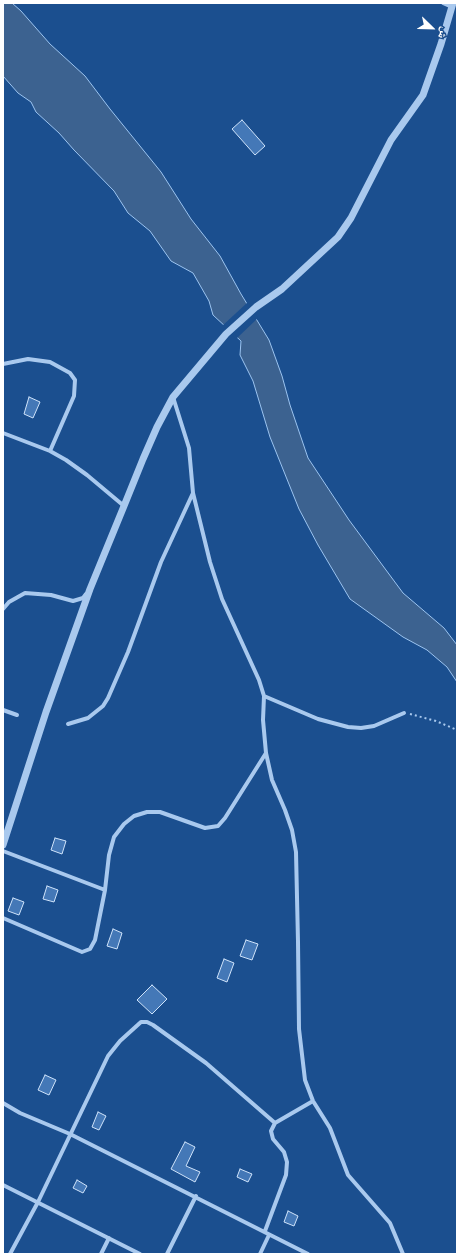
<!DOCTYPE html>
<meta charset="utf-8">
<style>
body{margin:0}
#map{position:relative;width:460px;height:1257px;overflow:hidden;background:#1b4f8f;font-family:"Sofia Sans Condensed","Noto Naskh Arabic",sans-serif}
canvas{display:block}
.frame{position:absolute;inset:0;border:4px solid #fff;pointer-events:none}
.north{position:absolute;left:412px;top:8px;width:40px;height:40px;-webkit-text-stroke:3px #1b4f8f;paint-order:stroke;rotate:113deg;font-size:11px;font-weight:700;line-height:16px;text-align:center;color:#fff}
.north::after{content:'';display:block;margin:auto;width:14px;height:18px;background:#fff;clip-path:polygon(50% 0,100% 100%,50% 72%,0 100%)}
</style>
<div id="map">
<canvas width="460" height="1257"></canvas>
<div class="frame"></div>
<div class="north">ش</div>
</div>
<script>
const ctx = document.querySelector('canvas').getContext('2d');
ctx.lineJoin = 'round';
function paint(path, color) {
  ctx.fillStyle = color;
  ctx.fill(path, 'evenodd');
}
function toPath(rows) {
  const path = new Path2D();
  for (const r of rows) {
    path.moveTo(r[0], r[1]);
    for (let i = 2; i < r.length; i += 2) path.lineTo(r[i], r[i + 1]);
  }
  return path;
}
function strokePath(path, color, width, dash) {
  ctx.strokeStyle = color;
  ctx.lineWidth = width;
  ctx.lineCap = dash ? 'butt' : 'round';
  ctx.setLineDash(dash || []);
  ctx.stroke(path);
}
const water = toPath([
 [3,3,12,3,21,11,50,44,85,76,110,109,161,172,191,219,220,256,241,294,269,340,282,376,290,405,308,458,349,520,403,593,444,628,457,645,457,682,447,667,427,650,403,637,350,599,318,545,299,509,270,437,253,381,240,355,241,341,213,315,209,301,193,273,171,261,150,231,128,213,114,191,74,150,59,133,36,112,31,102,18,93,3,76,3,3]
]);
paint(water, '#3c6290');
strokePath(water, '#9cc4f0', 1);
paint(toPath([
 [248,302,258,318,236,339,222,326]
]), '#1b4f8f');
const building = toPath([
 [242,120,265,146,255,155,232,129,242,120],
 [29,397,40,402,33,418,24,414,29,397],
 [55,838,66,841,62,854,51,850,55,838],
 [47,886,58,890,54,902,43,899,47,886],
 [13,898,24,902,19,915,8,911,13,898],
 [113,929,122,933,117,949,107,946,113,929],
 [246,940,258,944,252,960,240,956,246,940],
 [224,959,234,963,227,982,217,978,224,959],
 [152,985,167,999,152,1014,137,1000,152,985],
 [45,1075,56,1080,49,1095,38,1090,45,1075],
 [98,1112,106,1116,99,1130,92,1127,98,1112],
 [185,1142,195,1147,186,1166,200,1172,195,1182,171,1169,185,1142],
 [240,1169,252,1174,248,1182,237,1177,240,1169],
 [77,1180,87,1186,83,1193,73,1188,77,1180],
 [288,1211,298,1216,294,1226,284,1222,288,1211]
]);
paint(building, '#4478b7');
strokePath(building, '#cfe3fa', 1);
strokePath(toPath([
 [410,714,436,721,457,730]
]), '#a9c9ee', 2, [2, 3]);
strokePath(toPath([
 [443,3,452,7],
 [3,364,28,359,50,362,70,373,75,380,74,396,50,451],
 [173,397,189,448,193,493,210,562,222,599,259,680,264,696,263,720,266,753,272,780,285,810,292,830,296,852,298,942,299,1029,305,1080,313,1101,330,1128,348,1175,390,1223,403,1254],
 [3,433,50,451,66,460,87,475,124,506],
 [3,609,9,602,25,593,51,595,73,601,83,598,86,594],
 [264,696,318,719,348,727,361,728,374,726,404,713],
 [3,710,17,715],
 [68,724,88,718,103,706,108,698,128,652,161,562,193,493],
 [3,851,105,890],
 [3,918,82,952,90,949,95,940,105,890,109,855,114,837,124,824,134,816,147,812,160,812,205,828,218,826,225,818,266,753],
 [3,1103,20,1113,70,1134,308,1254],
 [3,1185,140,1254],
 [265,1231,286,1175,287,1162,284,1152,273,1139,271,1131,275,1123,313,1101],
 [10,1254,38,1202,108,1056,120,1041,141,1022,147,1022,153,1025,206,1063,275,1123],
 [101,1254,109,1238],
 [167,1254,196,1196],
 [260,1254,269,1235]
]), '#a9c9ee', 4);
strokePath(toPath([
 [3,845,46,712,90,589,124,506,143,459,157,427,173,397,226,334,256,307,282,289,338,237,351,218,391,140,423,95,441,44,453,3]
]), '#a9c9ee', 7);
</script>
